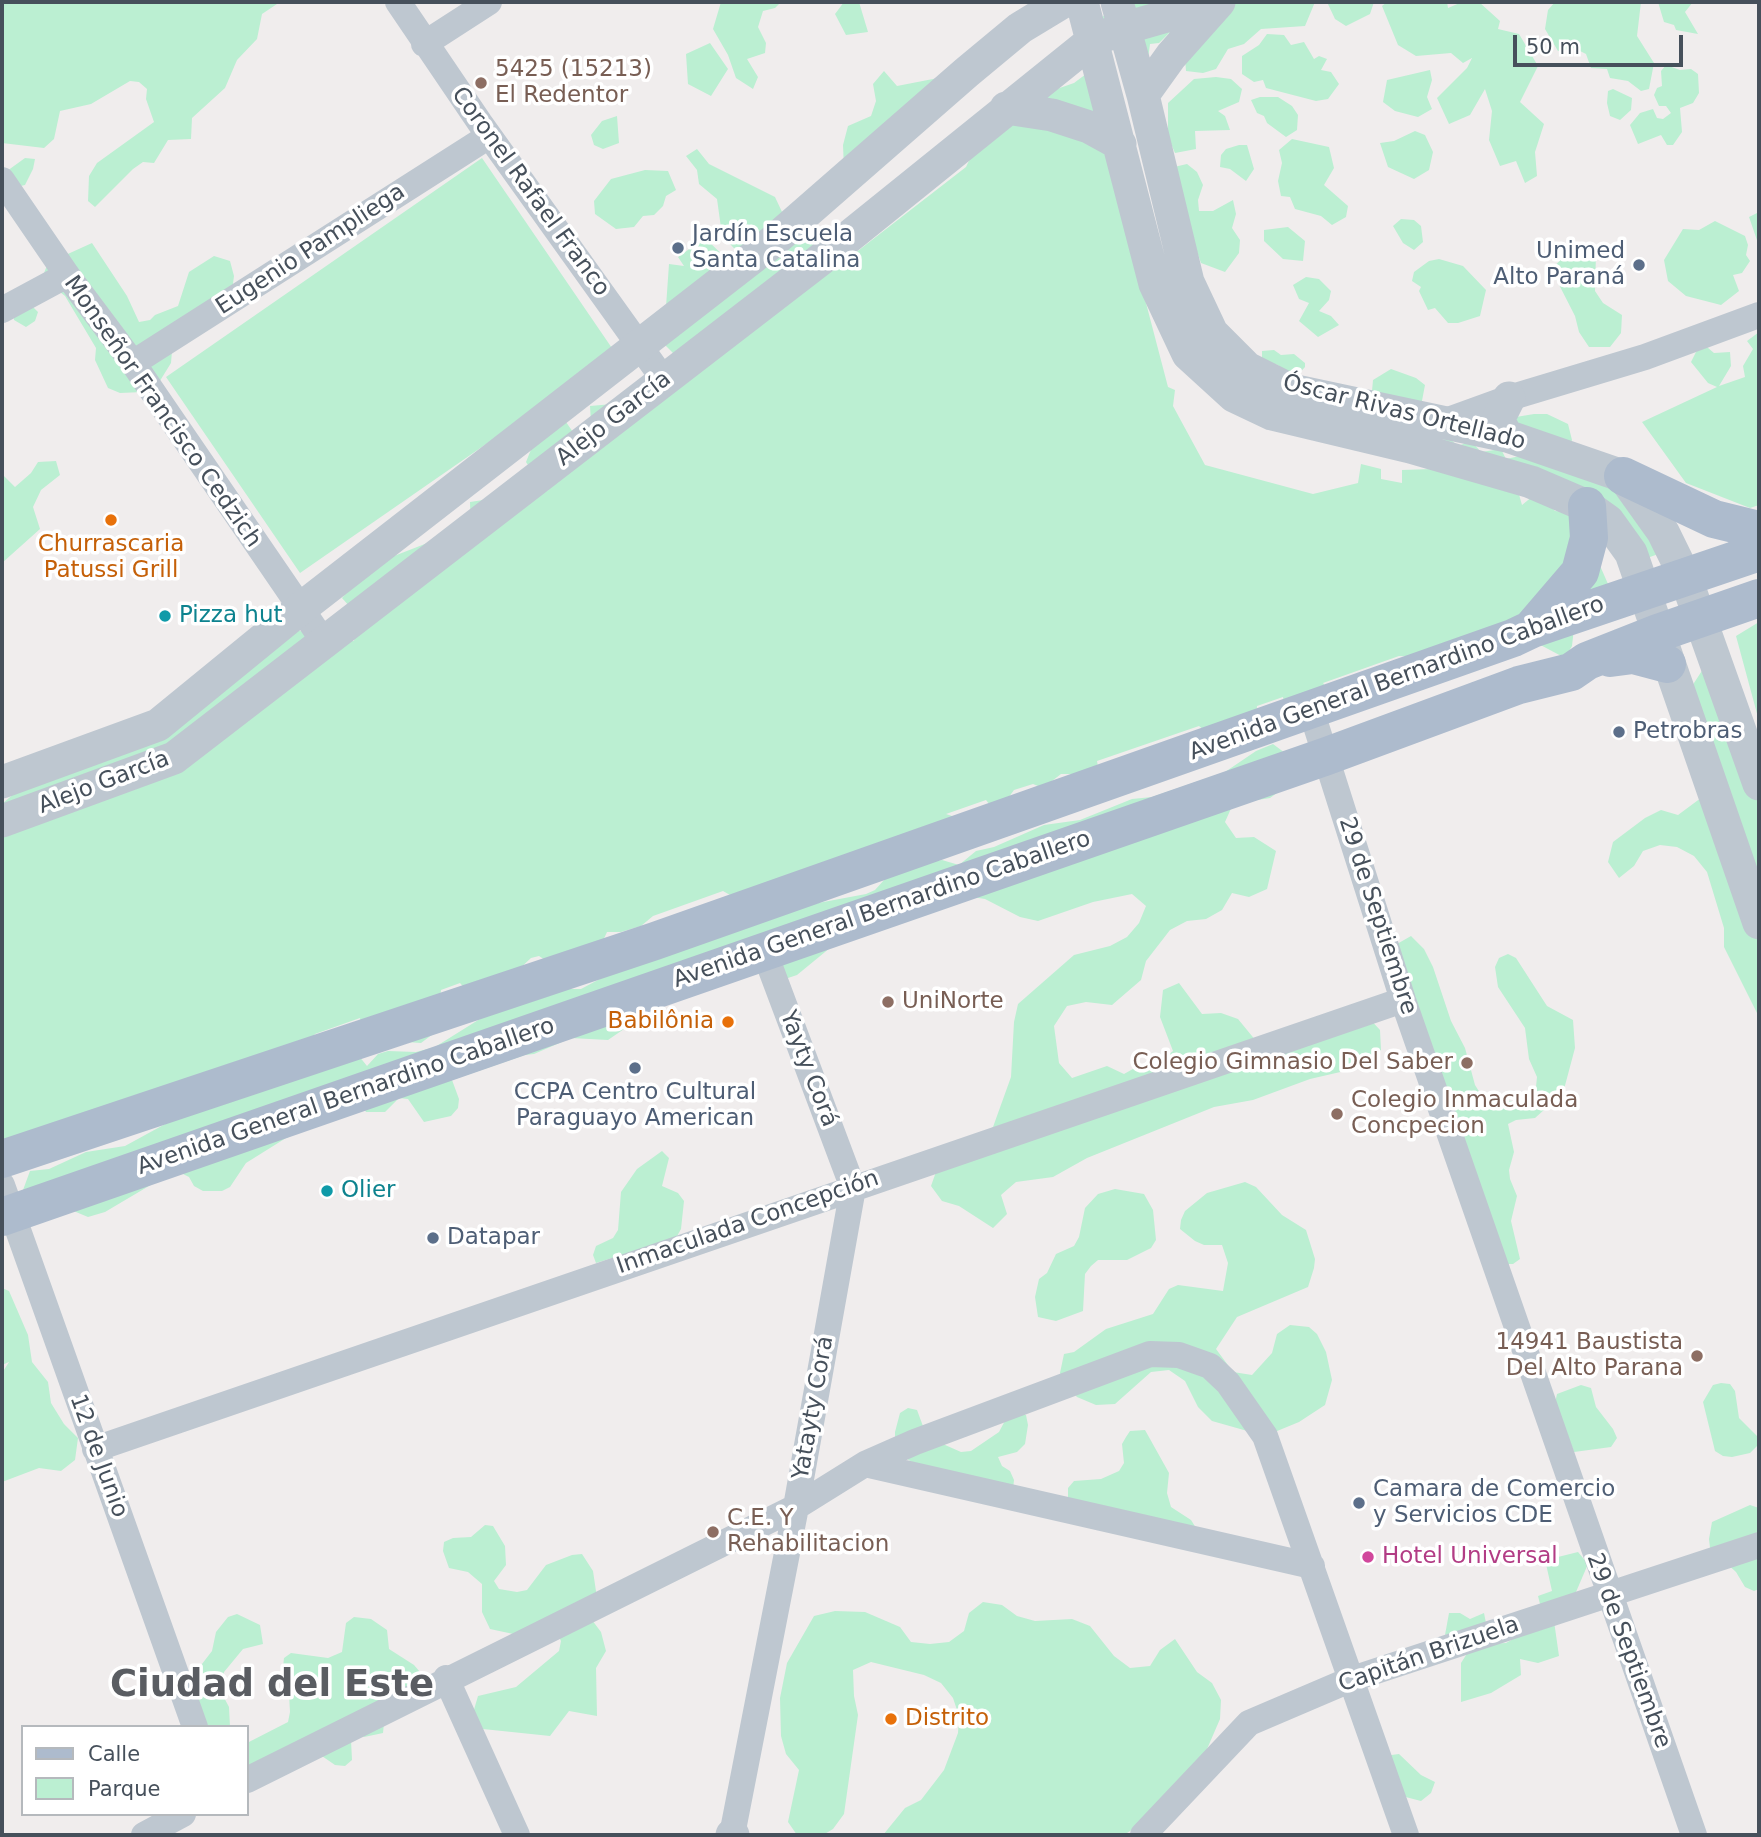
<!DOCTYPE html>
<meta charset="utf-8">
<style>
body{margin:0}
#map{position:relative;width:1761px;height:1837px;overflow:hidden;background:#f0eded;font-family:"DejaVu Sans",sans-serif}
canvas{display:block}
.frame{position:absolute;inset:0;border:4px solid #46505b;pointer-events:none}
.legend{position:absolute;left:21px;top:1725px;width:228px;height:91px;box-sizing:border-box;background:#fff;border:2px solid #b5b9bd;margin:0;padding:9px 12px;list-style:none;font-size:21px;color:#46505b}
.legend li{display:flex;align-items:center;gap:14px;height:35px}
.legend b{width:35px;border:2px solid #b5b9bd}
.scale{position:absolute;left:1513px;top:35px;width:170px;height:32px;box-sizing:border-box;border:4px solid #46505b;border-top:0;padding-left:9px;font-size:21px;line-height:24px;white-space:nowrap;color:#46505b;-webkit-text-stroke:5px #fff;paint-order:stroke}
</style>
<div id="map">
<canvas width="1761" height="1837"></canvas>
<div class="frame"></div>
<ul class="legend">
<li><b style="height:9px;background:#adbbcd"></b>Calle</li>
<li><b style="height:19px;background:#bbefd2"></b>Parque</li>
</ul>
<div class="scale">50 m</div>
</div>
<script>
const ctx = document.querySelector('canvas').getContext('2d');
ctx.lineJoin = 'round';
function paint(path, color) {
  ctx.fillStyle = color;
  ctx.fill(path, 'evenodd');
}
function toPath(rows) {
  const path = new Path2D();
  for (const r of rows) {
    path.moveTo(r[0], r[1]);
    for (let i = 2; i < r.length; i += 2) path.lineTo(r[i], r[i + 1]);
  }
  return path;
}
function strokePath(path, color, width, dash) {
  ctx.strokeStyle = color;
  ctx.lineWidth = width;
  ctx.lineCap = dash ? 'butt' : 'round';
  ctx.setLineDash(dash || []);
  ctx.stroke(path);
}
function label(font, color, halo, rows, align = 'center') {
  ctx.font = font + ' "DejaVu Sans",sans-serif';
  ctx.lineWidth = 7;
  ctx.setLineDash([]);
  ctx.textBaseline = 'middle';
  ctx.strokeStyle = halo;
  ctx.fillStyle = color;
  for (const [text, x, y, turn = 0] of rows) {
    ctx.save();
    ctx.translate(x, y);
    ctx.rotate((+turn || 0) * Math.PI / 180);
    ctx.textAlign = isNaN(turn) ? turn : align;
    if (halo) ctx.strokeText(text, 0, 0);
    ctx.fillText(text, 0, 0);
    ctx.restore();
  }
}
paint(toPath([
 [2,2,280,2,262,14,257,39,237,60,225,88,192,118,191,139,168,140,154,163,143,162,133,169,95,207,88,201,89,176,97,163,154,122,146,99,147,89,139,82,130,81,91,104,60,111,54,139,44,148,2,143],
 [721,2,781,2,775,8,763,11,758,27,766,43,765,53,747,59,758,77,753,89,736,78,728,55,713,29],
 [844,2,859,2,868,32,846,35,835,14],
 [1113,2,1315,2,1305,26,1261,29,1244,44,1228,49,1216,69,1203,73,1186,71,1185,58,1169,33,1159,43,1150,44,1148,59,1096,22,1107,13],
 [1327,2,1374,2,1370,14,1346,26,1335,19],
 [1387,2,1447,2,1448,8,1462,2,1479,2,1500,21,1498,29,1519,34,1538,66,1520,102,1544,124,1535,152,1537,176,1525,183,1516,161,1500,166,1489,140,1492,111,1485,89,1470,115,1449,124,1437,98,1467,68,1472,58,1463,63,1451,53,1416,56,1398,45,1382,6],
 [1555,2,1641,2,1637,36,1654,63,1649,89,1641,91,1628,81,1610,78,1607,69,1591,68,1586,54,1574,48,1558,51,1545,29,1548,10],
 [1658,2,1693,2,1685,12,1698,34,1676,30,1674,25,1664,22],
 [1267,34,1284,35,1291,45,1304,42,1314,59,1319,56,1327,59,1321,70,1331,72,1339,84,1328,99,1316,101,1266,88,1263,80,1254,82,1242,74,1242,56,1259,45],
 [710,43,728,69,711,96,688,84,686,54],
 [1666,65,1680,70,1691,69,1698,74,1699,93,1693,103,1680,108,1682,132,1673,145,1667,145,1661,135,1638,144,1630,125,1640,113,1653,109,1657,118,1663,119,1671,113,1666,106,1659,106,1654,95,1657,88,1662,86,1661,71],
 [1430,70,1432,80,1427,97,1432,109,1418,117,1395,111,1383,102,1387,80],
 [884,71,897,86,938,78,844,170,843,145,848,126,871,116,876,101,873,84],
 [1086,74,1168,387,1175,390,1173,406,1205,465,1313,494,1358,483,1361,464,1381,469,1381,479,1402,483,1402,470,1432,469,1514,477,1522,505,1533,496,1549,504,1555,511,1577,513,1608,584,1574,628,1572,646,1565,658,1533,641,1421,657,1399,656,1323,683,1327,688,1284,704,1283,697,1257,706,1256,719,1215,739,1199,726,1097,761,1098,767,1083,774,1061,774,1043,788,1033,784,1014,790,1003,805,989,804,986,800,946,814,964,820,730,895,723,891,653,916,641,926,621,932,607,932,601,945,548,962,539,956,531,958,516,972,467,991,460,983,441,990,437,1031,421,1043,364,1039,360,1018,315,1034,289,1072,2,1172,2,804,24,785,297,630,320,637,354,641,358,616,342,598,371,565,435,540,471,541,470,502,549,490,542,487,526,462,536,437,566,422,575,435,591,422,590,406,635,402,684,364,665,345,807,233,820,260,832,271,966,167,981,136,1051,91,1074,83],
 [1216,77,1231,79,1242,89,1239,102,1218,111,1225,116,1230,130,1195,131,1196,149,1175,153,1168,137,1168,103,1194,79],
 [1613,89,1632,98,1631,110,1620,120,1610,116,1607,103,1608,91],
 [1260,97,1278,97,1292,106,1298,115,1297,130,1286,137,1267,123,1264,116,1257,113,1251,100],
 [617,116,619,143,603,149,594,145,591,135,602,121],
 [1415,131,1425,135,1433,152,1429,170,1414,179,1388,167,1380,143,1394,141],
 [1292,139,1329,147,1334,168,1324,185,1348,206,1346,217,1332,225,1321,216,1295,209,1290,197,1281,196,1278,181,1282,163,1279,150],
 [1239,145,1247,145,1254,169,1246,181,1230,169,1220,167,1221,155,1226,149],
 [697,149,709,164,775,197,783,214,741,256,722,235,717,199,699,184,697,170,686,156],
 [25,158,35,159,33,169,25,185,16,187,7,171],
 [482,158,616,354,300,573,166,377],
 [1187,164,1197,172,1203,185,1198,200,1199,211,1213,211,1233,200,1236,214,1232,228,1240,240,1239,253,1225,272,1201,263,1178,198,1174,167],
 [645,170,668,171,676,190,666,196,663,206,654,215,643,216,634,227,616,229,595,214,594,201,611,179],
 [1759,212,1759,246,1749,217],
 [1401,219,1414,220,1421,226,1423,242,1414,250,1403,243,1393,226],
 [1715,221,1745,236,1748,245,1746,255,1750,261,1742,273,1733,275,1739,291,1721,305,1686,296,1668,281,1664,260,1683,229,1699,230],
 [1288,227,1305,241,1303,261,1283,259,1264,241,1264,230],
 [705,238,734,266,665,321,669,264,684,266,678,257],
 [92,243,127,296,139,322,150,320,155,315,178,306,189,272,214,256,230,261,234,276,232,291,172,351,171,363,158,384,143,392,120,393,108,388,95,360,96,348,65,296,42,278,48,263],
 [1578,244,1596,253,1595,291,1603,303,1622,315,1621,333,1610,347,1589,347,1579,332,1575,316,1551,269],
 [1439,259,1463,266,1486,290,1480,316,1458,323,1448,323,1435,308,1428,310,1419,291,1421,287,1412,281,1414,272,1429,261],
 [1306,277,1319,279,1331,291,1329,300,1319,311,1331,316,1339,325,1318,337,1299,321,1309,303,1299,299,1293,285],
 [27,301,38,312,35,321,26,327,14,320,13,311],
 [1759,332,1759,505,1750,508,1686,483,1642,422,1717,387,1708,383,1691,362,1701,342,1714,353,1730,352,1731,366,1719,386,1745,377,1743,366,1753,349,1747,341],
 [1274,350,1281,355,1294,354,1305,363,1305,367,1295,378,1286,375,1278,365,1262,361,1262,351],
 [1391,369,1416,378,1425,385,1421,406,1372,391,1373,380],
 [1534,414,1547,414,1568,424,1572,440,1568,451,1611,480,1661,553,1639,561,1631,535,1452,460,1440,430,1458,446,1471,441,1481,452,1501,449,1506,459,1520,456,1516,417],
 [56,461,60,475,41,490,33,507,40,529,2,563,2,474,15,487,31,473,38,462],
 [1759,622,1759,721,1736,636],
 [1705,666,1759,744,1759,1017,1724,947,1724,928,1707,872,1694,856,1677,847,1660,845,1643,851,1634,866,1619,878,1608,862,1613,842,1645,818,1661,810,1678,815,1709,792,1687,701,1694,683],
 [1273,744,1289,756,1285,787,1270,798,1233,804,1225,822,1236,838,1254,837,1276,851,1267,889,1249,897,1232,893,1222,910,1206,919,1187,921,1170,930,1146,961,1141,980,1112,1005,1086,1002,1067,1006,1054,1026,1059,1063,1072,1078,1107,1066,1124,1074,1140,1065,1158,1063,1173,1051,1160,1017,1163,990,1179,983,1202,1014,1221,1013,1238,1019,1261,1047,1367,1016,1380,1030,1381,1050,1349,1070,1310,1079,1253,1100,1214,1107,1087,1158,1053,1177,1016,1182,1001,1195,1007,1214,993,1228,959,1206,942,1201,931,1186,937,1169,993,1127,1011,1077,1014,1022,1018,1004,1074,955,1110,946,1127,937,1139,923,1146,906,1132,894,1093,902,1038,921,1020,917,985,899,966,896,836,943,797,975,788,978,760,973,635,1011,624,1029,608,1040,571,1038,534,1054,525,1055,452,1080,459,1099,458,1108,451,1116,424,1122,408,1099,399,1098,385,1112,366,1112,363,1107,286,1138,246,1163,230,1187,222,1191,203,1191,194,1186,189,1177,181,1173,154,1183,105,1212,88,1217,23,1190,30,1171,49,1169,86,1152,125,1146,178,1117,359,1056,367,1066,378,1054,388,1051,416,1052,435,1047,483,1017,553,989,581,989,611,973,802,906,866,894,875,890,894,869,942,860,959,865,976,851,994,847,1044,825,1080,820,1132,799,1152,797,1225,772,1256,751],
 [1411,936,1424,949,1433,967,1451,1021,1465,1048,1475,1085,1485,1101,1525,1101,1534,1097,1536,1087,1537,1077,1529,1059,1525,1028,1498,987,1495,967,1499,958,1508,954,1516,958,1547,1006,1573,1020,1575,1048,1563,1093,1535,1118,1516,1120,1508,1124,1514,1152,1509,1170,1510,1179,1517,1196,1511,1221,1520,1259,1513,1264,1503,1264,1390,948],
 [662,1151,669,1158,662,1186,678,1193,684,1201,681,1229,676,1238,596,1263,593,1255,596,1246,613,1238,618,1230,621,1192,637,1169],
 [1245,1182,1256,1187,1282,1215,1306,1230,1315,1259,1314,1268,1308,1287,1237,1317,1216,1349,1233,1372,1252,1375,1272,1353,1277,1334,1290,1325,1309,1327,1317,1334,1326,1352,1332,1380,1325,1405,1299,1422,1265,1436,1212,1421,1198,1407,1185,1381,1169,1370,1151,1372,1115,1404,1096,1405,1077,1397,1064,1383,1060,1373,1064,1354,1074,1352,1106,1329,1153,1314,1169,1289,1178,1285,1223,1291,1228,1263,1222,1245,1204,1245,1195,1241,1180,1229,1181,1220,1185,1211,1207,1193],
 [1115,1189,1144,1194,1153,1210,1156,1240,1151,1248,1127,1260,1098,1260,1091,1266,1085,1274,1083,1311,1056,1321,1038,1317,1035,1297,1039,1279,1047,1273,1056,1254,1074,1246,1079,1237,1085,1208,1098,1194],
 [2,1288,9,1291,28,1335,32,1362,48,1382,51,1403,64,1424,78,1438,75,1460,61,1471,39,1468,2,1482,2,1373,9,1362,2,1365],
 [1721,1383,1730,1384,1735,1391,1739,1418,1758,1437,1757,1446,1750,1453,1732,1457,1723,1456,1715,1451,1703,1402,1713,1385],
 [1581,1385,1591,1388,1596,1407,1613,1429,1617,1438,1611,1447,1574,1452,1555,1403,1557,1394],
 [908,1408,917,1410,927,1437,961,1452,971,1451,999,1432,1008,1415,1017,1412,1026,1415,1028,1425,1025,1444,1017,1452,998,1457,1002,1466,1010,1471,1014,1480,1013,1489,912,1462,904,1457,895,1442,895,1432,900,1413],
 [1145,1430,1169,1473,1167,1493,1171,1507,1191,1520,1196,1528,1068,1498,1068,1488,1074,1481,1101,1479,1119,1471,1124,1463,1122,1444,1126,1437,1130,1431],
 [1750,1505,1759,1508,1759,1589,1754,1591,1745,1587,1736,1572,1710,1548,1709,1539,1712,1522],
 [485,1525,493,1526,505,1546,506,1565,494,1581,499,1589,517,1592,527,1590,546,1565,572,1555,582,1554,593,1571,597,1598,589,1616,601,1632,606,1651,596,1668,597,1716,569,1711,550,1736,483,1729,473,1713,478,1696,516,1687,559,1651,561,1641,557,1633,518,1635,490,1629,482,1612,482,1584,468,1572,449,1568,443,1551,444,1542,453,1538,471,1537],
 [1578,1552,1588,1564,1573,1599,1540,1604,1538,1596,1552,1591,1546,1564,1554,1558],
 [983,1602,1002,1605,1017,1616,1035,1621,1072,1619,1090,1626,1114,1656,1130,1668,1150,1666,1160,1650,1175,1639,1197,1672,1212,1683,1221,1700,1220,1719,1204,1756,1136,1827,1124,1835,883,1835,905,1808,921,1800,944,1770,958,1733,959,1716,953,1698,941,1683,924,1675,871,1662,853,1670,854,1696,858,1715,844,1814,833,1829,823,1835,797,1835,788,1822,799,1770,786,1754,781,1736,780,1698,787,1663,814,1616,835,1611,865,1612,900,1627,911,1642,930,1644,949,1642,964,1631,969,1613],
 [1449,1613,1460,1613,1470,1619,1484,1613,1486,1623,1445,1635],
 [237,1614,260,1625,263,1644,243,1649,224,1672,220,1690,229,1707,230,1727,197,1727,192,1692,195,1673,212,1651,216,1632,228,1617],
 [354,1617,371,1619,387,1630,389,1649,414,1665,420,1672,421,1682,386,1703,383,1733,364,1737,356,1733,351,1740,352,1760,345,1766,335,1765,319,1754,247,1775,247,1743,288,1722,290,1712,289,1694,282,1677,284,1658,291,1653,328,1658,342,1652,346,1623],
 [1554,1621,1559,1656,1538,1663,1520,1659,1521,1675,1491,1693,1461,1702,1461,1663,1468,1652,1487,1644,1506,1643,1534,1627],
 [1399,1754,1421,1775,1435,1782,1431,1793,1421,1801,1398,1795,1384,1756]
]), '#bbefd2');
strokePath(toPath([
 [398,2,480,123,664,380],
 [424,44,489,2],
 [2,180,67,275,133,363,324,642],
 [2,310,67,275],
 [133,363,489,136],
 [1440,423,1509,398,1645,357,1759,315],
 [1311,710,1403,1000,1694,1835],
 [2,1185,195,1727],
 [95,1449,1403,1000],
 [865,1464,1312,1566],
 [446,1678,517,1835],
 [247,1780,796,1507,865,1464,915,1442,1150,1354,1179,1355,1210,1366,1228,1383,1265,1436,1406,1835],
 [144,1835,183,1814],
 [732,1835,796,1507,853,1188,764,951],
 [1143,1835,1249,1723,1352,1679,1759,1545]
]), '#bec7d0', 26);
strokePath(toPath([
 [1082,2,1155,284,1188,354,1234,396,1272,414,1410,447,1531,482,1587,506,1608,521,1631,553,1759,923],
 [1117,2,1143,95,1188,282,1212,333,1247,368,1291,390,1507,436,1623,476,1663,532,1686,579,1759,784],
 [1143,95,1171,56,1219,2],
 [1006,108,1052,115,1089,127,1120,144],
 [1507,436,1498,420,1509,398],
 [2,782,158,725,300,609,770,244,967,72,1020,28,1063,2],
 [2,821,174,758,820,260,1093,40,1125,28,1216,2],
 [732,1835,733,1835]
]), '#bec7d0', 33);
strokePath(toPath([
 [1623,476,1714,519,1759,530],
 [1532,628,1580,572,1589,538,1587,506],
 [1610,658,1633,655,1667,664],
 [2,1159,655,941,1513,638,1532,629,1759,552],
 [2,1217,1327,756,1519,685,1571,672,1587,661,1658,633,1759,598]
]), '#adbbcd', 38);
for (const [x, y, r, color] of [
 [481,83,7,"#8d6e63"],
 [678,248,7,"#5c6f8a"],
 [1639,265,7,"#5c6f8a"],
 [111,520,7,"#e8710a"],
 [165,616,7,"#0f9aa8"],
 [1619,732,7,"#5c6f8a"],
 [888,1002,7,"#8d6e63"],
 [728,1022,7,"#e8710a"],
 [1467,1063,7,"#8d6e63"],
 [635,1068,7,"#5c6f8a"],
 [1337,1114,7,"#8d6e63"],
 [327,1191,7,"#0f9aa8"],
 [433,1238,7,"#5c6f8a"],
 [1697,1356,7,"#8d6e63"],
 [1359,1503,7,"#5c6f8a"],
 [713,1532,7,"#8d6e63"],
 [1368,1557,7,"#d1479c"],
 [891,1719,7,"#e8710a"]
]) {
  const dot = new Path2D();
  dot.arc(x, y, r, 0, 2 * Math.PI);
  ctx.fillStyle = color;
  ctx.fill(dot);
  strokePath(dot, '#fff', 2.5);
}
label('23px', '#785e54', '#fff', [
 ["5425 (15213)",495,70],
 ["El Redentor",495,96],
 ["UniNorte",902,1002],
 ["Colegio Gimnasio Del Saber",1453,1063,"right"],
 ["Colegio Inmaculada",1351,1101],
 ["Concpecion",1351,1127],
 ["14941 Baustista",1683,1343,"right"],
 ["Del Alto Parana",1683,1369,"right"],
 ["C.E. Y",727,1519],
 ["Rehabilitacion",727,1545]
], 'left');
label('23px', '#46505b', '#fff', [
 ["Coronel Rafael Franco",530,192,54],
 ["Eugenio Pampliega",311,250,-33],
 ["Monseñor Francisco Cedzich",162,412,55],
 ["Óscar Rivas Ortellado",1404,413,14],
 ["Alejo García",614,419,-38],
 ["Avenida General Bernardino Caballero",1397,679,-20],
 ["Alejo García",104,783,-21],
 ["Avenida General Bernardino Caballero",882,910,-19],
 ["29 de Septiembre",1377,916,72],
 ["Yayty Corá",808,1069,69],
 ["Avenida General Bernardino Caballero",346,1097,-19],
 ["Inmaculada Concepción",748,1223,-19],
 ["Yatayty Corá",814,1408,-80],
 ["12 de Junio",98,1456,70],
 ["29 de Septiembre",1628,1651,70],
 ["Capitán Brizuela",1429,1655,-19]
]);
label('23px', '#4e5e75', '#fff', [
 ["Jardín Escuela",692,235],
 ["Santa Catalina",692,261],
 ["Unimed",1625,252,"right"],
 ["Alto Paraná",1625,278,"right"],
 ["Petrobras",1633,732],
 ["CCPA Centro Cultural",635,1093,"center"],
 ["Paraguayo American",635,1119,"center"],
 ["Datapar",447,1238],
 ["Camara de Comercio",1373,1490],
 ["y Servicios CDE",1373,1516]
], 'left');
label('23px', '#c56008', '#fff', [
 ["Churrascaria",111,545],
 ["Patussi Grill",111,571],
 ["Babilônia",714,1022,"right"],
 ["Distrito",905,1719,"left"]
]);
label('23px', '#0d838f', '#fff', [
 ["Pizza hut",179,616],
 ["Olier",341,1191]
], 'left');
label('23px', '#b23c85', '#fff', [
 ["Hotel Universal",1382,1557]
], 'left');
label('bold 37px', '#5a5d62', '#fff', [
 ["Ciudad del Este",272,1686]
]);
</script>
